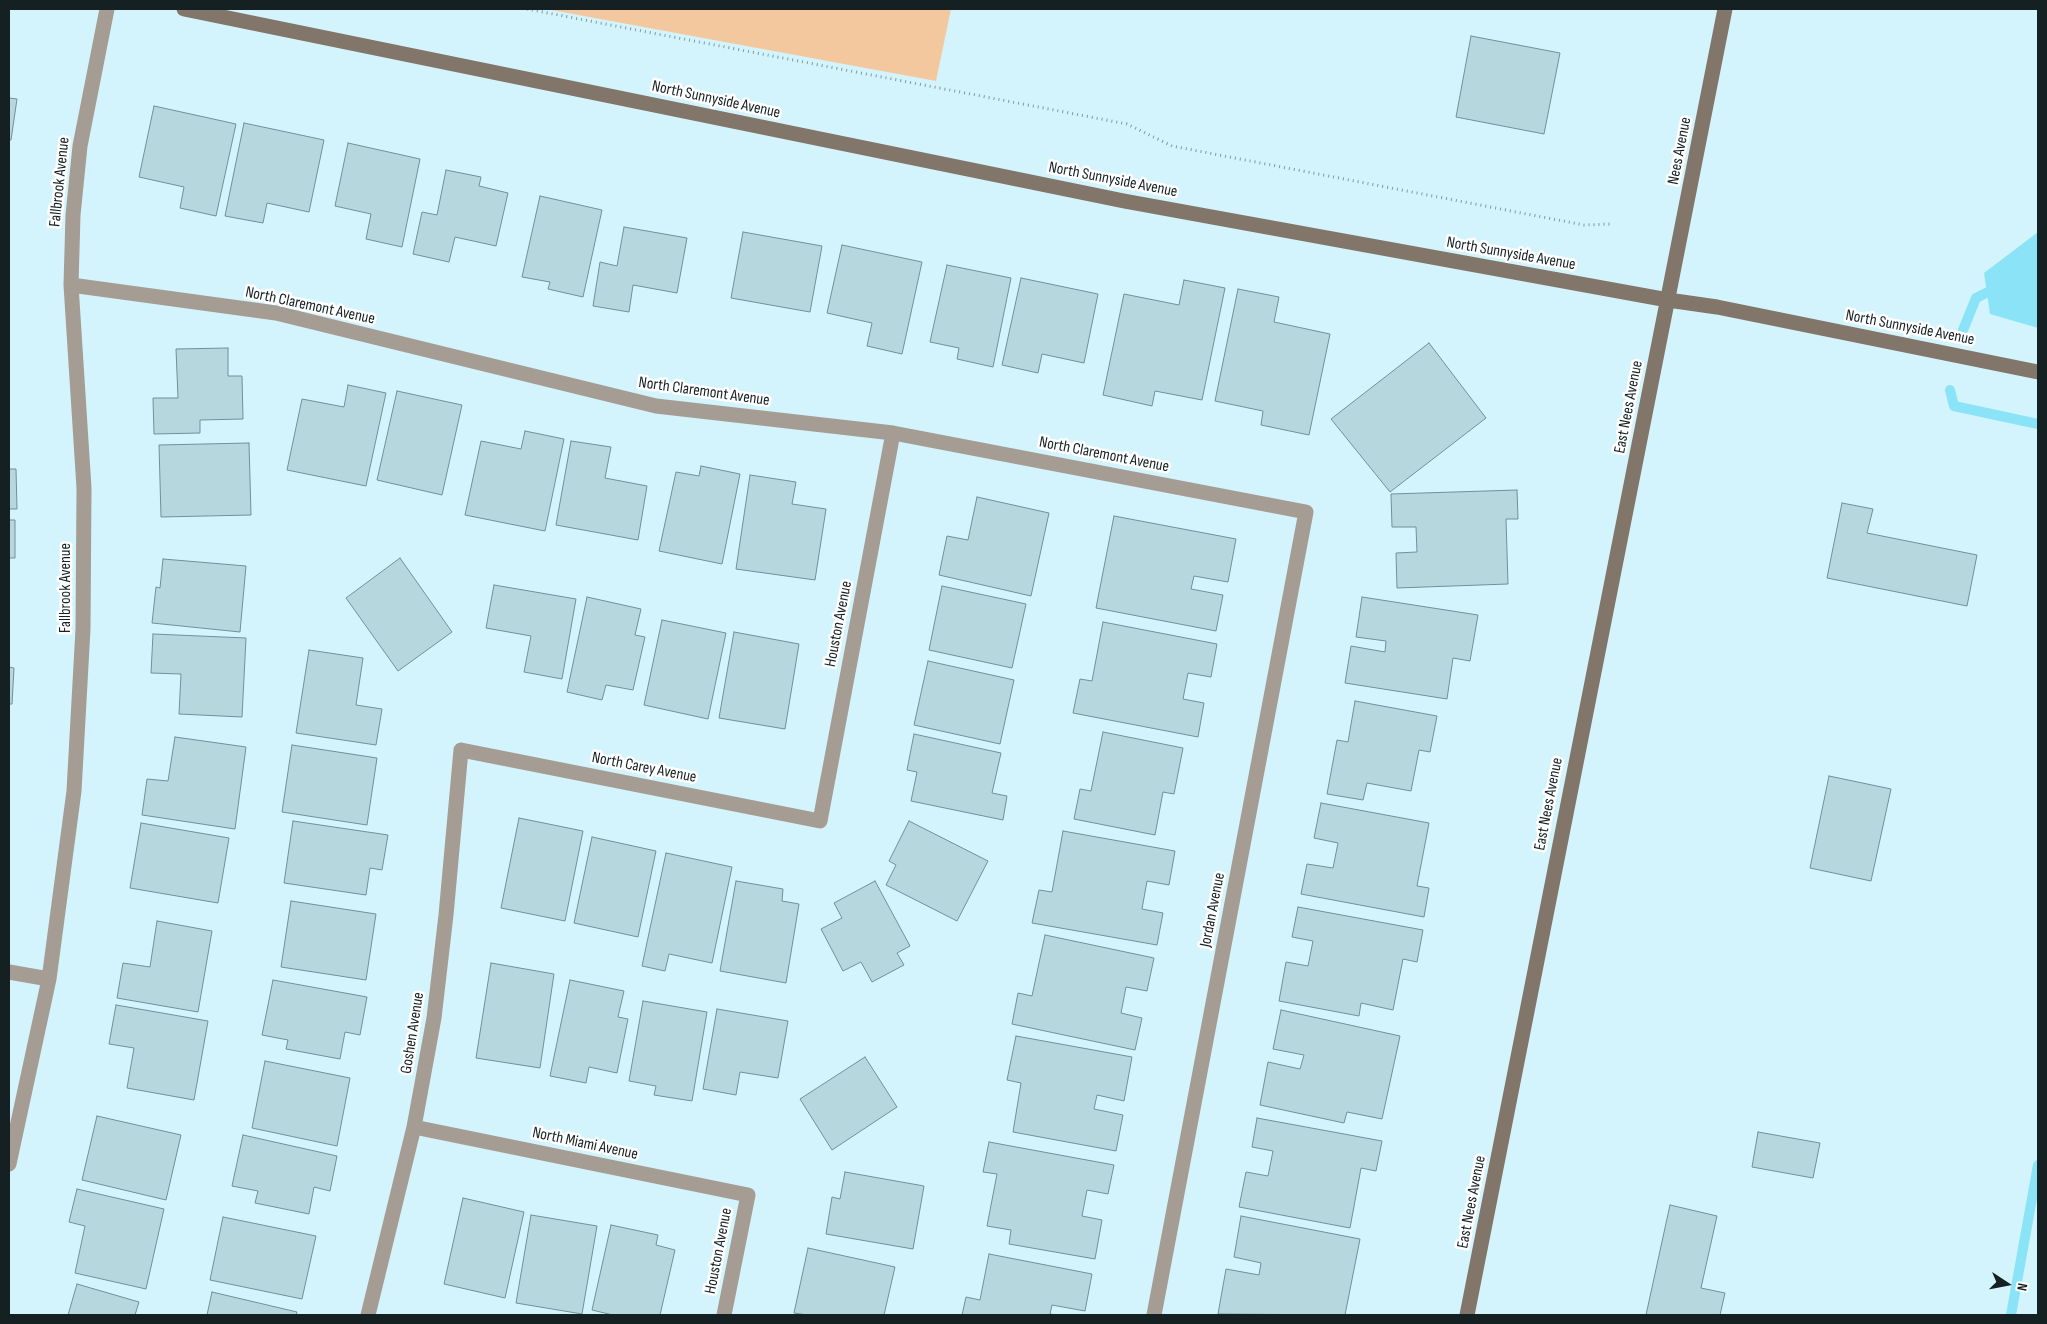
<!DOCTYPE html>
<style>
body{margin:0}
#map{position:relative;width:2047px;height:1324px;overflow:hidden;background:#d3f4fc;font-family:"Sofia Sans Condensed",sans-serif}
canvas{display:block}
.frame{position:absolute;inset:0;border:10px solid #142022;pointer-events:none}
.north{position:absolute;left:1982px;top:1259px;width:50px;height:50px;-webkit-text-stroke:4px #fff;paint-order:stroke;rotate:101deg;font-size:14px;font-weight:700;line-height:20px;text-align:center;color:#142022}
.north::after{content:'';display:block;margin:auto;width:18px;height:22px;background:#142022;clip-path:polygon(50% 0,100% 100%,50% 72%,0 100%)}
</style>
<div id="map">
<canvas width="2047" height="1324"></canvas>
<div class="frame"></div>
<div class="north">N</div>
</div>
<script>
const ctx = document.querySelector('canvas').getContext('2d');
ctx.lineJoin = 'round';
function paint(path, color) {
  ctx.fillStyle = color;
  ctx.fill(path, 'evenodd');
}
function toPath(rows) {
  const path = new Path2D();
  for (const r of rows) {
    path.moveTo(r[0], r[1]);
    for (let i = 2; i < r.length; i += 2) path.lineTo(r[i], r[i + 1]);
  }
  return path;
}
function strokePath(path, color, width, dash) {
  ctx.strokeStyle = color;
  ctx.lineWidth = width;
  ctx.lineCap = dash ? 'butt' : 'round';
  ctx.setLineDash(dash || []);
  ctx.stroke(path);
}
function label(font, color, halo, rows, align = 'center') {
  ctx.font = font + ' "Sofia Sans Condensed",sans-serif';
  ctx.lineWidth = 5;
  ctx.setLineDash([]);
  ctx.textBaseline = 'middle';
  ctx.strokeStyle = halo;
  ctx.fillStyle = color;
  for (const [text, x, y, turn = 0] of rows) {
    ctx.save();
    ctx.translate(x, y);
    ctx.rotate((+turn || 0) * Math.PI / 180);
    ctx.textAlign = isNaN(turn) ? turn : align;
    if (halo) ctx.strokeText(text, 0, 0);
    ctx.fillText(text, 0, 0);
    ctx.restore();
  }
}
paint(toPath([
 [546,9,951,9,936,81]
]), '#f3c89e');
paint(toPath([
 [2038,232,2038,328,1990,314,1984,273]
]), '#8be3f7');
strokePath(toPath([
 [1963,330,1976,298,1998,287],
 [1950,390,1954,406,2038,424],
 [2011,1315,2038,1165]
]), '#8be3f7', 10);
const building = toPath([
 [1471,36,1560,53,1544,134,1456,117,1471,36],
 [9,98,17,99,11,140,9,140,9,98],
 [154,106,236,124,216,216,180,208,184,187,139,177,154,106],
 [244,123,324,140,309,212,267,203,263,223,225,216,244,123],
 [348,143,420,159,402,247,366,239,371,214,335,206,348,143],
 [446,170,481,177,479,186,508,193,496,246,455,237,449,262,413,254,422,212,437,215,446,170],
 [540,196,602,210,583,297,548,289,550,282,522,277,540,196],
 [624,227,687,238,677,293,633,285,629,312,593,306,600,262,617,266,624,227],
 [743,232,822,246,810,312,731,298,743,232],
 [842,245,922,262,902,354,867,346,872,323,827,313,842,245],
 [947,265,1011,278,993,367,957,359,959,348,930,342,947,265],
 [1021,278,1098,294,1084,363,1042,354,1038,373,1002,365,1021,278],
 [1184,280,1225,288,1202,400,1155,391,1152,406,1103,395,1124,294,1179,305,1184,280],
 [1238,289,1279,297,1274,322,1330,334,1309,435,1261,425,1263,411,1215,401,1238,289],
 [1429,343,1486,418,1390,492,1331,419,1429,343],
 [228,348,228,376,242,376,243,419,200,420,200,433,154,434,153,398,178,398,176,349,228,348],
 [348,385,386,393,366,486,287,470,302,399,344,407,348,385],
 [397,391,462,405,442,495,377,480,397,391],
 [525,431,564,439,545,531,465,515,481,441,521,449,525,431],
 [571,441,611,447,605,478,647,486,638,540,556,525,571,441],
 [249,443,251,515,161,517,159,445,249,443],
 [701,466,740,474,722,564,659,551,676,472,699,476,701,466],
 [9,469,16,469,17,509,9,509,9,469],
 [750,475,796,482,792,504,826,509,815,580,736,569,750,475],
 [1517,490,1518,519,1506,519,1508,584,1397,588,1396,553,1417,552,1416,527,1392,527,1391,494,1517,490],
 [977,497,1049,513,1031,596,939,575,947,536,968,540,977,497],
 [1842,503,1873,509,1867,533,1977,555,1967,606,1827,578,1842,503],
 [1114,516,1236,539,1228,582,1194,576,1191,589,1223,595,1216,631,1096,608,1114,516],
 [9,520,15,520,15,558,9,558,9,520],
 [400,558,452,632,398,671,346,598,400,558],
 [163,559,246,566,240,632,152,623,156,587,160,588,163,559],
 [494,585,576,599,562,679,524,672,531,636,486,628,494,585],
 [942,586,1026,604,1012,668,929,650,942,586],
 [587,597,641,609,635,635,645,637,633,690,606,685,602,700,567,692,587,597],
 [1362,597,1478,615,1470,661,1453,658,1447,699,1345,683,1351,646,1385,652,1386,641,1356,637,1362,597],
 [662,620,726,633,708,719,644,705,662,620],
 [1103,622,1217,644,1211,677,1188,673,1183,699,1204,703,1198,737,1073,713,1080,679,1092,681,1103,622],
 [734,632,799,644,785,729,719,718,734,632],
 [153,634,246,638,242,717,179,714,181,674,151,673,153,634],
 [309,650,363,658,356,705,382,709,376,745,296,733,309,650],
 [928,661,1014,680,1000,744,914,725,928,661],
 [9,667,14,668,12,704,9,704,9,667],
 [1355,701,1437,716,1430,752,1419,750,1411,791,1367,783,1363,800,1327,794,1337,740,1348,742,1355,701],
 [1103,732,1183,748,1174,794,1163,792,1155,835,1074,819,1080,789,1091,791,1103,732],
 [914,734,1001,753,992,793,1007,796,1003,820,911,801,917,772,907,770,914,734],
 [175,737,246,747,235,829,142,815,147,779,168,781,175,737],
 [292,745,377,758,367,825,282,812,292,745],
 [1829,776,1891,789,1871,881,1810,868,1829,776],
 [1321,803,1429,823,1417,886,1429,888,1424,917,1301,894,1307,864,1333,868,1338,843,1314,838,1321,803],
 [519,818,583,831,565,921,501,908,519,818],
 [293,821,388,835,382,870,370,868,366,895,284,883,293,821],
 [909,821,988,861,957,921,886,885,896,865,889,861,909,821],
 [141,823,229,838,218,903,130,888,141,823],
 [1063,831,1175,851,1169,885,1147,881,1142,909,1163,913,1157,945,1032,923,1039,890,1052,892,1063,831],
 [592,837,656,851,638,937,574,923,592,837],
 [666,853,732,867,712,963,669,954,665,971,642,966,666,853],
 [736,881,783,889,782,901,799,904,786,983,720,971,736,881],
 [875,881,910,946,897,953,904,965,872,982,861,962,843,971,821,929,842,918,834,903,875,881],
 [291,901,376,914,366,980,281,967,291,901],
 [1298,907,1423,930,1417,962,1403,959,1393,1010,1361,1003,1359,1016,1279,1001,1286,962,1308,966,1313,941,1292,937,1298,907],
 [157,921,212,931,198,1012,117,998,123,963,150,967,157,921],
 [1045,935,1154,958,1147,991,1126,987,1121,1013,1142,1018,1135,1050,1012,1024,1018,993,1032,996,1045,935],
 [491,963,554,974,540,1068,476,1058,491,963],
 [273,980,367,997,360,1035,345,1032,340,1059,286,1049,288,1040,262,1035,273,980],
 [570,980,624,991,618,1017,628,1019,617,1073,589,1067,586,1083,550,1076,570,980],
 [643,1001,707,1012,692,1101,654,1095,656,1086,629,1081,643,1001],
 [116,1005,208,1021,194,1100,127,1088,134,1048,109,1044,116,1005],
 [717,1009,788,1021,778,1078,740,1072,736,1095,703,1089,717,1009],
 [1281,1010,1400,1036,1382,1119,1347,1112,1344,1123,1260,1105,1268,1062,1300,1069,1304,1055,1273,1049,1281,1010],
 [1016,1036,1132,1057,1124,1101,1097,1095,1094,1109,1123,1115,1116,1151,1013,1132,1021,1083,1007,1080,1016,1036],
 [865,1057,897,1107,832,1150,800,1099,865,1057],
 [265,1061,350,1078,337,1146,252,1128,265,1061],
 [97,1116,181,1135,166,1200,82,1180,97,1116],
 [1257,1118,1382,1141,1376,1171,1361,1168,1350,1228,1239,1207,1246,1172,1268,1176,1273,1151,1252,1147,1257,1118],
 [1758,1132,1820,1143,1813,1178,1752,1167,1758,1132],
 [243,1135,337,1156,330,1191,314,1187,309,1214,255,1203,258,1191,232,1186,243,1135],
 [989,1142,1114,1165,1108,1194,1087,1190,1082,1216,1102,1220,1095,1259,1009,1244,1011,1230,987,1226,997,1174,983,1172,989,1142],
 [845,1172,924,1186,913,1249,826,1234,832,1197,840,1199,845,1172],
 [77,1189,164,1209,146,1289,75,1273,85,1226,69,1222,77,1189],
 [463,1198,524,1212,505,1298,444,1284,463,1198],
 [1670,1205,1717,1216,1701,1288,1725,1293,1720,1315,1646,1315,1670,1205],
 [531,1215,597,1226,582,1314,516,1303,531,1215],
 [1241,1216,1360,1239,1345,1315,1218,1314,1226,1269,1259,1275,1261,1263,1234,1257,1241,1216],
 [223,1217,316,1236,302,1299,210,1280,223,1217],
 [611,1225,658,1235,656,1245,675,1250,660,1315,613,1315,592,1310,611,1225],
 [808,1248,895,1267,884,1315,807,1315,794,1313,808,1248],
 [989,1254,1092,1274,1085,1311,1052,1305,1050,1314,1057,1315,962,1315,966,1297,980,1300,989,1254],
 [77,1284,139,1302,135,1315,68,1315,77,1284],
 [212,1292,297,1312,296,1315,207,1315,212,1292]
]);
paint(building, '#b7d7df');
strokePath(building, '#728f97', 1);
strokePath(toPath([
 [527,9,1127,124,1172,146,1584,225,1613,224]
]), '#81999e', 3, [1, 4]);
strokePath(toPath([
 [71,285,276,313,656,406,893,433,1306,512,1154,1315],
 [9,972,49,979],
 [414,1127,748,1195,724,1315],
 [9,1164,49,979,74,791,83,629,84,488,71,285,73,215,80,146,107,9],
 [368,1315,414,1127,434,1018,446,915,461,750,820,821,893,433]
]), '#a59c94', 15);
strokePath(toPath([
 [184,9,1124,201,1668,300,1717,307,2038,372],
 [1467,1315,1725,9]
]), '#827569', 15);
label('16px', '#142022', '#fff', [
 ["North Sunnyside Avenue",716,100,12],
 ["Nees Avenue",1680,151,-79],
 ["North Sunnyside Avenue",1113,180,11],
 ["Fallbrook Avenue",60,182,-84],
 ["North Sunnyside Avenue",1511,254,10],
 ["North Claremont Avenue",310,306,12],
 ["North Sunnyside Avenue",1910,328,11],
 ["North Claremont Avenue",704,392,8],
 ["East Nees Avenue",1629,407,-79],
 ["North Claremont Avenue",1104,455,11],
 ["Fallbrook Avenue",66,588,-90],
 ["Houston Avenue",839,624,-79],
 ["North Carey Avenue",644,768,11],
 ["East Nees Avenue",1549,804,-79],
 ["Jordan Avenue",1213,910,-79],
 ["Goshen Avenue",413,1033,-81],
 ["North Miami Avenue",585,1144,12],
 ["East Nees Avenue",1472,1202,-79],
 ["Houston Avenue",719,1251,-79]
]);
</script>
